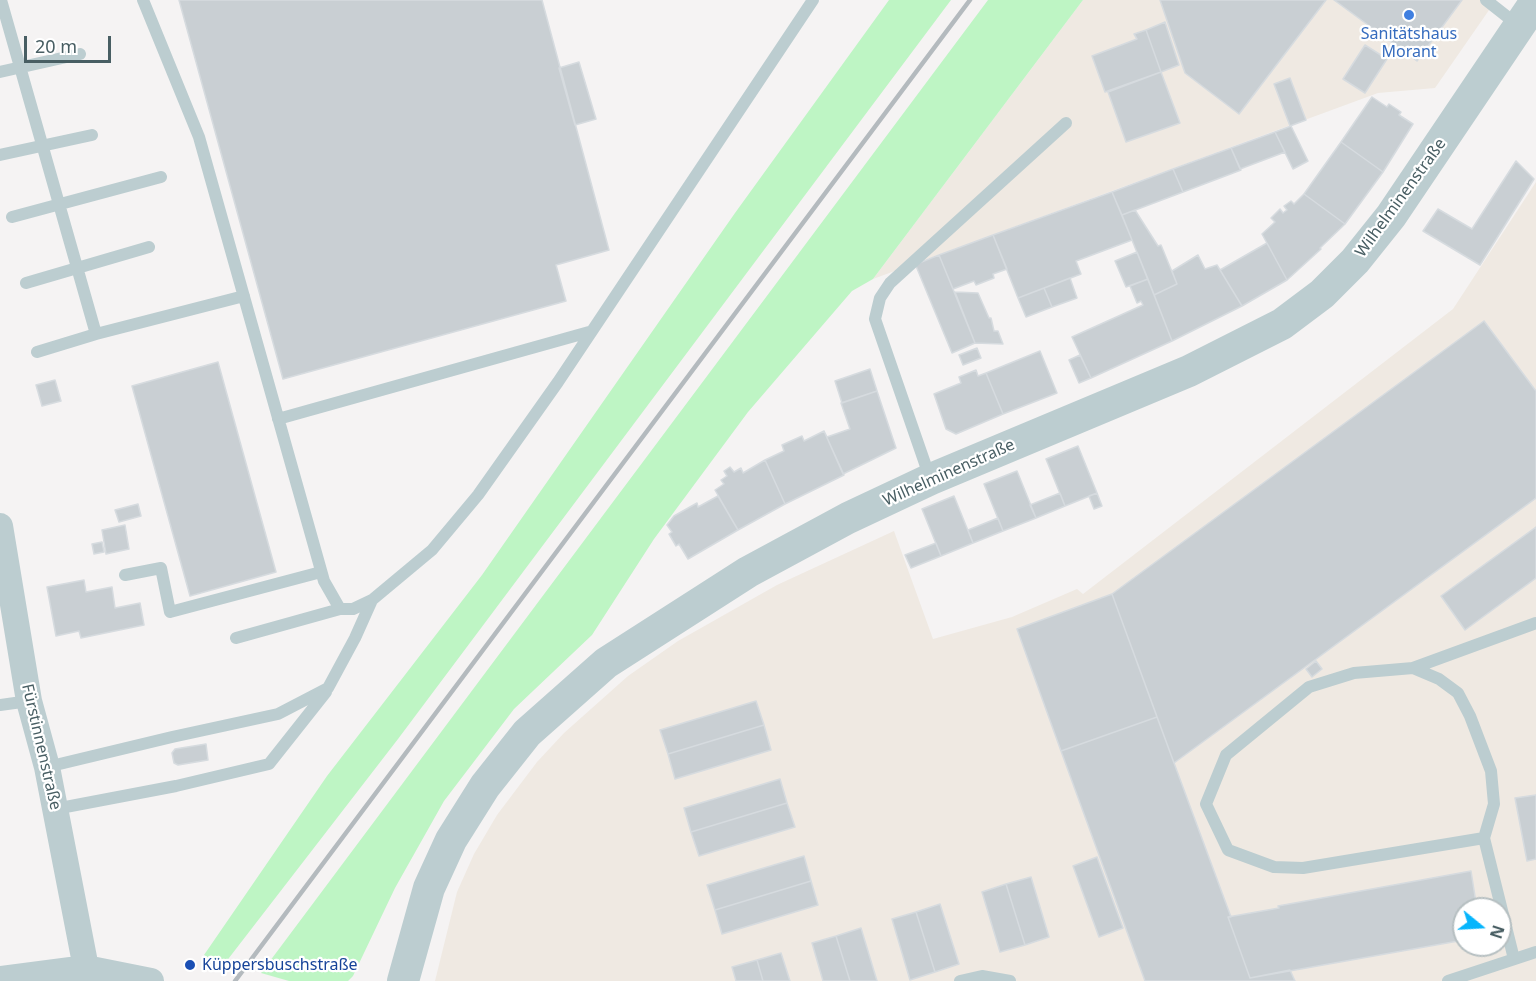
<!DOCTYPE html>
<meta charset="utf-8">
<style>
body{margin:0}
#map{position:relative;width:1536px;height:981px;overflow:hidden;background:#f5f3f3;font-family:"Noto Sans",sans-serif}
canvas{display:block}
.north{position:absolute;left:1452px;top:897px;width:60px;height:60px;box-sizing:border-box;background:#fff;border:2px solid #b6bfc1;border-radius:50%;rotate:108deg;font-size:16px;font-weight:700;line-height:24px;text-align:center;color:#485e63}
.north::after{content:'';display:block;margin:auto;width:21px;height:27px;background:#06b5fc;clip-path:polygon(50% 0,100% 100%,50% 72%,0 100%)}
.scale{position:absolute;left:24px;top:36px;width:87px;height:27px;box-sizing:border-box;border:3px solid #485e63;border-top:0;padding-left:8px;font-size:18px;line-height:21px;white-space:nowrap;color:#485e63;-webkit-text-stroke:4px #fff;paint-order:stroke}
</style>
<div id="map">
<canvas width="1536" height="981"></canvas>
<div class="north">N</div>
<div class="scale">20 m</div>
</div>
<script>
const ctx = document.querySelector('canvas').getContext('2d');
ctx.lineJoin = 'round';
function paint(path, color) {
  ctx.fillStyle = color;
  ctx.fill(path, 'evenodd');
}
function toPath(rows) {
  const path = new Path2D();
  for (const r of rows) {
    path.moveTo(r[0], r[1]);
    for (let i = 2; i < r.length; i += 2) path.lineTo(r[i], r[i + 1]);
  }
  return path;
}
function strokePath(path, color, width, dash) {
  ctx.strokeStyle = color;
  ctx.lineWidth = width;
  ctx.lineCap = dash ? 'butt' : 'round';
  ctx.setLineDash(dash || []);
  ctx.stroke(path);
}
function label(font, color, halo, rows, align = 'center') {
  ctx.font = font + ' "Noto Sans",sans-serif';
  ctx.lineWidth = 4.5;
  ctx.setLineDash([]);
  ctx.textBaseline = 'middle';
  ctx.strokeStyle = halo;
  ctx.fillStyle = color;
  for (const [text, x, y, turn = 0] of rows) {
    ctx.save();
    ctx.translate(x, y);
    ctx.rotate((+turn || 0) * Math.PI / 180);
    ctx.textAlign = isNaN(turn) ? turn : align;
    if (halo) ctx.strokeText(text, 0, 0);
    ctx.fillText(text, 0, 0);
    ctx.restore();
  }
}
paint(toPath([
 [1083,0,1496,0,1435,88,1378,93,873,279],
 [1536,182,1536,981,435,981,457,892,474,854,497,815,537,762,564,733,628,676,678,641,777,585,894,531,933,639,1012,617,1077,589,1083,594,1453,309],
 [1464,909,1500,909,1500,945,1464,945]
]), '#efe9e2');
paint(toPath([
 [889,0,951,0,398,739,222,967,204,955,327,776,482,575,735,213],
 [988,0,1083,0,873,279,852,291,748,412,654,539,592,635,514,709,444,801,395,888,353,976,348,981,289,981,261,973]
]), '#bef5c4');
const building = toPath([
 [179,0,542,0,609,250,556,265,566,301,283,379,179,0],
 [1160,0,1326,0,1239,114,1185,73,1160,0],
 [1334,0,1462,0,1417,61,1334,0],
 [1165,22,1179,65,1161,72,1146,30,1165,22],
 [1146,30,1161,72,1105,92,1092,56,1137,39,1134,34,1146,30],
 [1365,45,1387,59,1365,93,1343,79,1365,45],
 [579,62,596,119,575,125,559,68,579,62],
 [1161,72,1180,123,1126,142,1108,92,1161,72],
 [1290,78,1306,120,1290,126,1274,84,1290,78],
 [1372,97,1387,107,1389,104,1401,112,1399,115,1413,124,1383,172,1341,142,1372,97],
 [1291,126,1308,161,1293,169,1275,132,1291,126],
 [1275,132,1285,152,1240,169,1231,148,1275,132],
 [1341,142,1383,172,1345,224,1304,194,1341,142],
 [1231,148,1241,170,1183,192,1173,169,1231,148],
 [1516,161,1534,179,1480,265,1423,231,1438,209,1472,229,1516,161],
 [1173,169,1183,192,1122,215,1112,192,1173,169],
 [1112,192,1132,240,1076,261,1081,274,1018,298,993,235,1112,192],
 [1304,194,1345,224,1320,248,1321,249,1287,280,1262,234,1275,222,1271,218,1280,209,1283,213,1287,210,1284,206,1291,201,1294,204,1304,194],
 [1135,210,1158,246,1161,245,1177,284,1154,295,1122,215,1135,210],
 [993,235,1007,269,993,274,994,278,976,285,974,281,953,289,939,255,993,235],
 [1267,243,1287,280,1242,306,1220,270,1267,243],
 [1137,252,1148,279,1126,287,1115,261,1137,252],
 [939,255,975,343,952,353,916,266,919,263,939,255],
 [1198,255,1205,269,1217,265,1242,306,1172,341,1154,295,1177,284,1172,271,1198,255],
 [1070,278,1077,298,1052,307,1044,288,1070,278],
 [1148,279,1172,341,1091,378,1072,337,1143,305,1141,301,1137,303,1130,286,1148,279],
 [1044,288,1052,307,1026,317,1018,298,1044,288],
 [955,292,978,293,989,318,991,318,994,331,998,331,1003,344,975,343,955,292],
 [1484,321,1536,391,1536,498,1174,763,1112,594,1484,321],
 [977,348,981,358,963,365,959,355,977,348],
 [1040,351,1057,393,1003,414,986,373,1040,351],
 [1080,355,1091,378,1079,383,1069,360,1080,355],
 [218,362,276,572,190,596,132,386,218,362],
 [870,369,877,391,842,403,835,381,870,369],
 [976,370,978,376,986,373,1003,414,956,434,946,429,934,394,961,383,959,377,976,370],
 [55,380,61,401,42,406,36,385,55,380],
 [877,391,896,448,843,474,824,431,827,437,850,429,841,403,877,391],
 [824,431,844,475,785,504,765,460,784,451,782,445,802,436,804,441,824,431],
 [1078,446,1097,493,1065,506,1046,459,1078,446],
 [765,460,785,504,738,530,715,490,724,484,721,480,727,476,724,471,730,467,734,472,741,468,743,473,765,460],
 [1017,471,1036,518,1003,531,984,484,1017,471],
 [1060,493,1065,506,1036,518,1030,505,1060,493],
 [1097,493,1102,506,1094,509,1089,496,1097,493],
 [718,496,738,530,688,559,679,544,676,546,669,534,672,532,667,525,674,516,697,503,698,507,718,496],
 [954,496,973,543,941,556,922,509,954,496],
 [138,504,141,516,119,522,115,510,138,504],
 [998,518,1003,531,973,543,968,530,998,518],
 [125,525,129,549,106,554,102,530,125,525],
 [1536,527,1536,578,1465,630,1441,596,1536,527],
 [102,542,104,552,94,554,92,544,102,542],
 [936,543,941,556,911,568,905,555,936,543],
 [84,580,86,592,112,587,115,608,140,603,144,625,81,638,79,631,56,636,47,587,84,580],
 [1112,594,1157,717,1061,751,1017,629,1112,594],
 [1316,661,1322,669,1312,677,1306,669,1316,661],
 [756,701,764,725,668,754,660,730,756,701],
 [1157,717,1231,917,1228,917,1250,978,1290,970,1295,981,1145,981,1061,751,1157,717],
 [764,725,771,750,675,779,668,754,764,725],
 [206,744,208,760,178,765,174,763,172,753,175,749,206,744],
 [780,779,787,803,691,832,684,808,780,779],
 [1536,795,1536,859,1527,861,1515,798,1536,795],
 [787,803,795,827,699,856,691,832,787,803],
 [804,856,811,881,715,910,707,885,804,856],
 [1097,857,1123,928,1099,937,1073,866,1097,857],
 [1471,871,1477,909,1464,909,1464,940,1250,978,1228,917,1279,908,1278,906,1471,871],
 [1031,877,1049,937,1025,945,1006,884,1031,877],
 [811,881,818,905,722,934,715,910,811,881],
 [1006,884,1025,945,1000,952,982,892,1006,884],
 [940,904,959,964,935,972,916,912,940,904],
 [916,912,935,972,910,980,892,919,916,912],
 [861,928,877,981,850,981,836,936,861,928],
 [836,936,850,981,823,981,812,943,836,936],
 [781,953,790,981,763,981,757,960,781,953],
 [757,960,763,981,736,981,732,967,757,960]
]);
paint(building, '#c9cfd3');
strokePath(building, '#d6dbdf', 1.5);
strokePath(toPath([
 [1,0,96,334,244,296],
 [143,0,199,137,324,581,340,609,353,609,372,600],
 [1486,0,1519,26],
 [0,72,80,54],
 [0,155,92,135],
 [12,217,161,177],
 [26,283,149,247],
 [37,352,96,334],
 [278,419,589,332],
 [930,478,875,319,880,298,890,283,1066,123],
 [125,575,161,568,170,612,321,572],
 [236,638,340,609],
 [1413,668,1439,679,1458,693,1470,716,1491,771,1494,804,1484,838],
 [0,705,29,701],
 [47,767,172,737,278,714,328,688,355,638,372,600,432,550,478,495,558,382,813,0],
 [55,809,176,786,269,764,326,692],
 [1514,959,1484,838,1303,868,1274,867,1228,850,1206,804,1226,755,1309,687,1354,673,1413,668,1536,623],
 [960,981,982,976,1010,981],
 [1448,981,1536,952]
]), '#bccdd0', 12);
strokePath(toPath([
 [0,526,29,701,47,767,86,968],
 [0,979,86,968,151,981]
]), '#bccdd0', 26);
strokePath(toPath([
 [403,981,429,888,451,840,485,786,527,733,606,663,748,572,848,518,931,479,1189,371,1282,324,1322,294,1355,261,1391,216,1536,1]
]), '#bccdd0', 32);
strokePath(toPath([
 [235,981,970,0]
]), '#b4babe', 4.5);
for (const [x, y, r, color] of [
 [1409,15,6,"#3f7fe0"],
 [190,965,6,"#1a4fb4"]
]) {
  const dot = new Path2D();
  dot.arc(x, y, r, 0, 2 * Math.PI);
  ctx.fillStyle = color;
  ctx.fill(dot);
  strokePath(dot, '#fff', 2);
}
label('16px', '#366cbe', '#fff', [
 ["Sanitätshaus",1409,34],
 ["Morant",1409,52]
]);
label('16px', '#485e63', '#fff', [
 ["Wilhelminenstraße",1401,198,-54],
 ["Wilhelminenstraße",949,473,-24],
 ["Fürstinnenstraße",41,747,77]
]);
label('16px', '#164399', '#fff', [
 ["Küppersbuschstraße",202,965]
], 'left');
</script>
